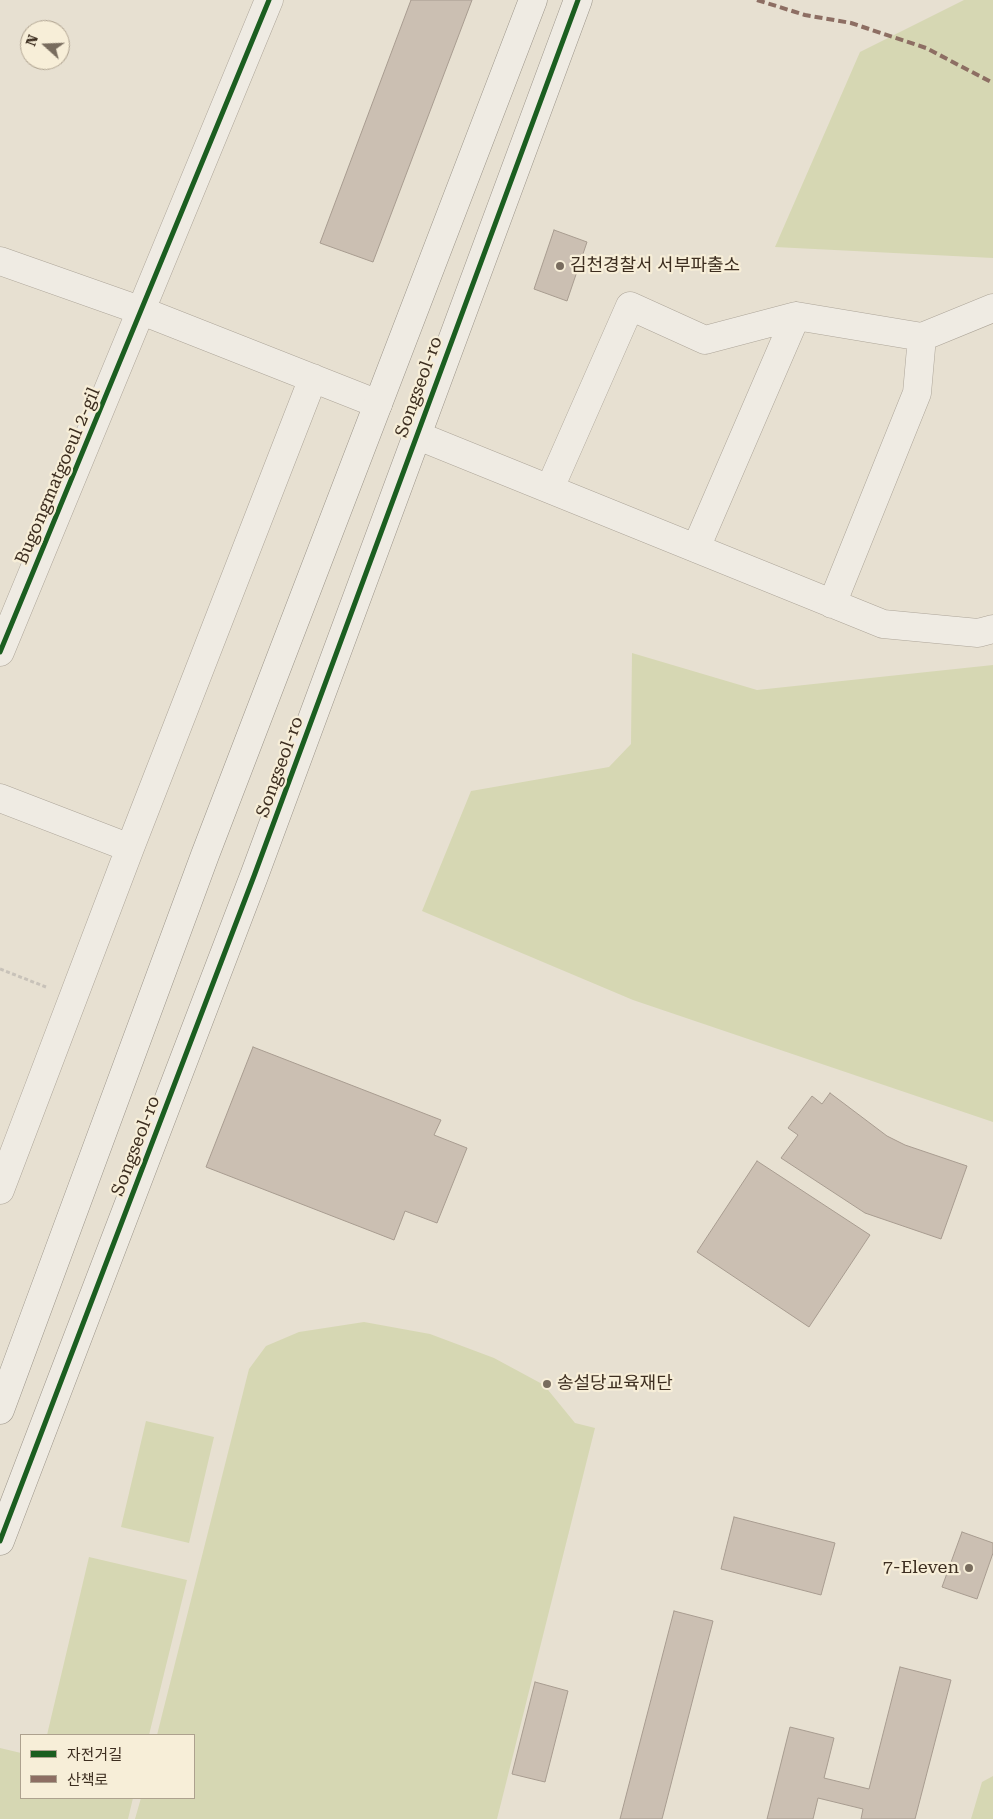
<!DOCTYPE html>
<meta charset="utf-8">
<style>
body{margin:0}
#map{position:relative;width:993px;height:1819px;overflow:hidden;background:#e7e0d1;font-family:"Roboto Serif","Noto Sans KR",serif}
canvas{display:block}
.legend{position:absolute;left:20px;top:1734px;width:175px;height:65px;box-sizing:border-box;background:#f7eed8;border:1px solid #ada18e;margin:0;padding:6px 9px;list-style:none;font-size:15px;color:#3d2e20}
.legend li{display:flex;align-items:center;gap:10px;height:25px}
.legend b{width:25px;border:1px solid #ada18e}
.north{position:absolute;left:20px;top:20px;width:50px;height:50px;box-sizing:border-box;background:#f7eed8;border:1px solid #ada18e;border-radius:50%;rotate:290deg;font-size:14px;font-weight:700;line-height:20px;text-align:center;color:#3d2e20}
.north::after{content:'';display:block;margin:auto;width:18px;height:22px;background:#786c5e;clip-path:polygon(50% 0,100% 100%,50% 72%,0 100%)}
</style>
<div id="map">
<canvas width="993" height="1819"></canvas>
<ul class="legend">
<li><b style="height:6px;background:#1b5e20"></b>자전거길</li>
<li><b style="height:6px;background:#8d6e63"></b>산책로</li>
</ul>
<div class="north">N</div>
</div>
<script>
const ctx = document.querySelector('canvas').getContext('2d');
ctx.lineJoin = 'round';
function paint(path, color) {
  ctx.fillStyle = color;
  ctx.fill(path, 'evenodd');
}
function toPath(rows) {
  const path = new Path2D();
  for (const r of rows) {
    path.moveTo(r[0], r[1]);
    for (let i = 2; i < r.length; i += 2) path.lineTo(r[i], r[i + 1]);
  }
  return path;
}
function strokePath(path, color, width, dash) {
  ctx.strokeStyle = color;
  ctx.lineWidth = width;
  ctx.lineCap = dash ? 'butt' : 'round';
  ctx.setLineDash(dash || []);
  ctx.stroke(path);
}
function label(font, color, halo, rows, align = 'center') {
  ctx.font = font + ' "Roboto Serif","Noto Sans KR",serif';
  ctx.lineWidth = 4.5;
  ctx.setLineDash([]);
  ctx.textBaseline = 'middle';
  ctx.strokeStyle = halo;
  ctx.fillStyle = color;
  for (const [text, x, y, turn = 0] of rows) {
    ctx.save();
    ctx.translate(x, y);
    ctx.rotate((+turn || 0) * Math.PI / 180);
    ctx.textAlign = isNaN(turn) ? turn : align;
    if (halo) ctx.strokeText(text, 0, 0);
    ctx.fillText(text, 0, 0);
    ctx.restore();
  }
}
paint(toPath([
 [964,0,993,0,993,258,775,247,860,52],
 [632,653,757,690,993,665,993,1122,633,1000,422,911,471,791,609,767,631,744],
 [364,1322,430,1334,494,1358,544,1385,575,1423,595,1428,497,1819,135,1819,141,1798,194,1798,194,1735,157,1735,249,1369,266,1346,299,1332],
 [146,1421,214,1437,189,1543,121,1527],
 [89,1557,187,1580,149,1735,47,1735],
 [0,1748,21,1753,21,1798,133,1798,128,1819,0,1819],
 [993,1776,993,1819,971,1819,982,1782]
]), '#d6d7b3');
const building = toPath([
 [411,0,472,0,373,262,320,243,411,0],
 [554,230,587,242,567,301,534,289,554,230],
 [253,1047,441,1120,434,1135,467,1148,437,1223,405,1211,394,1240,206,1167,253,1047],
 [830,1093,887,1136,905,1145,967,1166,941,1239,865,1213,781,1158,798,1135,788,1128,812,1096,822,1104,830,1093],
 [757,1161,870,1235,809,1327,697,1252,757,1161],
 [734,1517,835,1543,821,1595,721,1569,734,1517],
 [962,1532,993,1543,993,1553,977,1599,942,1587,962,1532],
 [674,1611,713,1621,662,1819,620,1819,674,1611],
 [900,1667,951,1680,915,1819,861,1819,863,1809,818,1798,813,1819,767,1819,790,1727,834,1738,824,1778,869,1789,900,1667],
 [535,1682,568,1691,545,1782,512,1774,535,1682]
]);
paint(building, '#cbbfb2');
strokePath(building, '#a89c90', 1);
const street = toPath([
 [0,261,142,311,378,404],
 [416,435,883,624,978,633,993,629],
 [550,488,630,306,705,340,796,316],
 [696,548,796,316,922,337,993,308],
 [832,604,917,393,922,337],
 [0,652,269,0],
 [0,798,130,848],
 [0,1190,130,848,313,378]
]);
const secondary = toPath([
 [0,1410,205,855,533,0],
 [0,1541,254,876,578,0]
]);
strokePath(street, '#ada599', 29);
strokePath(secondary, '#9c958a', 29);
strokePath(toPath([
 [0,969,46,987]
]), '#c8c2b9', 3, [4, 2.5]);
strokePath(street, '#efebe3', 28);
strokePath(secondary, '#efebe3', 28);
strokePath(toPath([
 [757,0,805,15,851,23,926,48,993,83]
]), '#8d6e63', 4, [8, 4]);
strokePath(toPath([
 [0,652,269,0],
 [0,1541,254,876,578,0]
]), '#1b5e20', 5);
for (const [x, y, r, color] of [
 [560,266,5,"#786c5e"],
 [547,1384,5,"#786c5e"],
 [969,1568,5,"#786c5e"]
]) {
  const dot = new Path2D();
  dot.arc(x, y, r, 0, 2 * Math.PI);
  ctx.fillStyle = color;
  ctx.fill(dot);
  strokePath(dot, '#f7eed8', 2);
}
label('18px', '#3d2e20', '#f7eed8', [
 ["김천경찰서 서부파출소",570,266],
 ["송설당교육재단",557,1384],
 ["7-Eleven",959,1568,"right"]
], 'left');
label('18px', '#3d2e20', '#f7eed8', [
 ["Songseol-ro",419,387,-70],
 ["Bugongmatgoeul 2-gil",58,476,-67],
 ["Songseol-ro",280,767,-70],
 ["Songseol-ro",136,1146,-69]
]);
</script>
